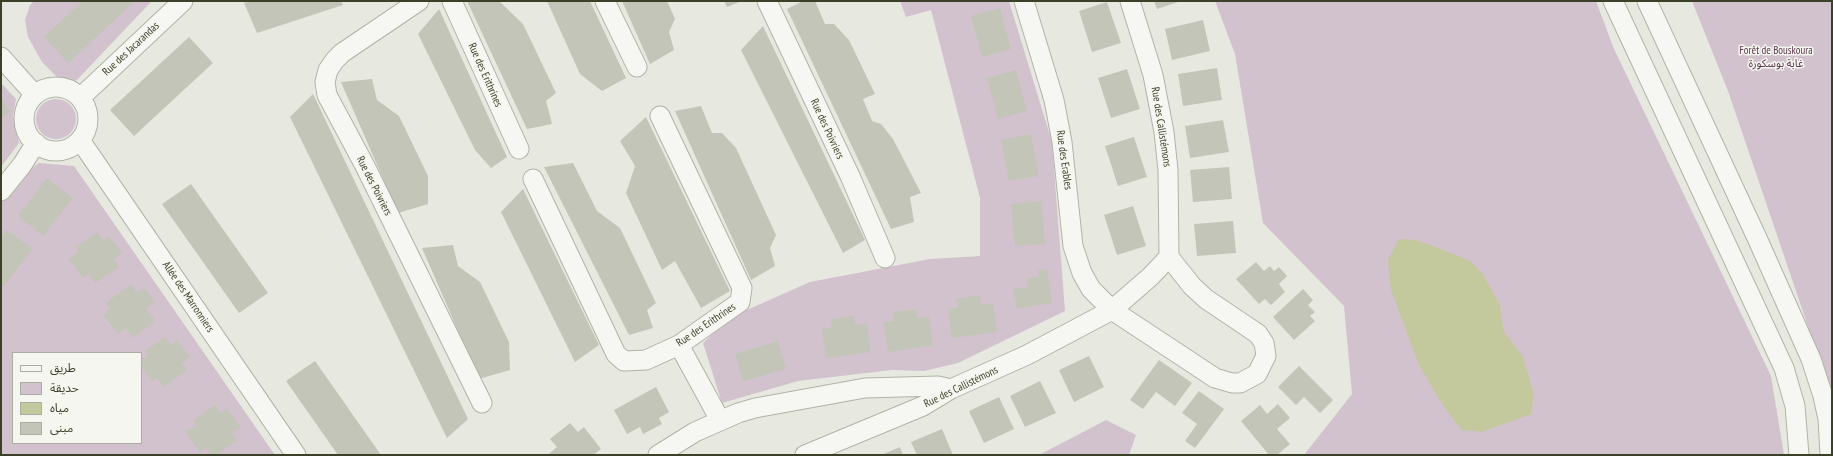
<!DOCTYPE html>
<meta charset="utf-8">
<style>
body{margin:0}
#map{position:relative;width:1833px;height:456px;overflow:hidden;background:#e7e9e0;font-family:"PT Sans Narrow","Noto Sans Arabic",sans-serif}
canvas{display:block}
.frame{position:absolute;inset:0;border:2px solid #3b4029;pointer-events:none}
.legend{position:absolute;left:12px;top:352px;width:130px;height:92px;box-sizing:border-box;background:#f5f6f0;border:1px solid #abada0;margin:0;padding:5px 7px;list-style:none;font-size:12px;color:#3b4029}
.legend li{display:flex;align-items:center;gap:8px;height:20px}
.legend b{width:20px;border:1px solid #abada0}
</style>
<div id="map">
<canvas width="1833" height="456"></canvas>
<div class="frame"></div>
<ul class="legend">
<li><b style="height:5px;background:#f6f7f3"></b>طريق</li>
<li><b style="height:11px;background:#d2c2cd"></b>حديقة</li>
<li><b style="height:11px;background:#c4c89d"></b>مياه</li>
<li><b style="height:11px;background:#c3c5b8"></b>مبنى</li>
</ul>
</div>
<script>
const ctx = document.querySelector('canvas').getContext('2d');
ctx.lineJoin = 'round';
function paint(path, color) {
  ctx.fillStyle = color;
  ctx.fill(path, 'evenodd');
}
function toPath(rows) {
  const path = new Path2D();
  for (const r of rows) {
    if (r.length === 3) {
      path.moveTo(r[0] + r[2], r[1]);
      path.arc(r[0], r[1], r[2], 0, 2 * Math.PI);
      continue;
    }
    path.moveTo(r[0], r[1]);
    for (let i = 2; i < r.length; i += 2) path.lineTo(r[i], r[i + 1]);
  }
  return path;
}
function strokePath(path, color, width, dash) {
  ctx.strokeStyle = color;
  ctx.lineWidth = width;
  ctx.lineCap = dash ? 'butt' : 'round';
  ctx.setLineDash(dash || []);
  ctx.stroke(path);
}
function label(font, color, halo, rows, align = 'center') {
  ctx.font = font + ' "PT Sans Narrow","Noto Sans Arabic",sans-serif';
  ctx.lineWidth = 3;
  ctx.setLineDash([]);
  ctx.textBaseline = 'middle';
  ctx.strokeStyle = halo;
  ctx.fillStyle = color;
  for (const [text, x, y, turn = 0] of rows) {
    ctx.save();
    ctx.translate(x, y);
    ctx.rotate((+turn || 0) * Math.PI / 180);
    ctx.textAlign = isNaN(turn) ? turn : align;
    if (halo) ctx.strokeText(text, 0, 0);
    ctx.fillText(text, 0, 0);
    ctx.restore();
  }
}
paint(toPath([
 [34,1,152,1,75,82,58,78,42,62,28,37,25,20,30,5],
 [900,1,1009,1,1052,142,1065,311,958,363,924,371,892,370,798,381,722,403,703,343,731,317,810,282,930,259,980,256,980,198,931,10,906,17],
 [1215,1,1596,1,1614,49,1771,376,1784,455,1304,455,1352,394,1344,306,1263,223,1235,54],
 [1692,1,1832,1,1832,397,1728,91],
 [1,83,16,99,13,116,19,143,1,167],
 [56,119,20],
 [39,163,74,166,275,455,1,455,1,203,17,179],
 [13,353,141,353,141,443,13,443],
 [1106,420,1136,435,1129,455,1039,455]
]), '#d2c2cd');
paint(toPath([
 [1399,239,1416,240,1441,249,1470,261,1482,273,1500,305,1504,332,1523,357,1534,395,1531,414,1482,432,1462,430,1444,407,1419,365,1391,290,1388,260]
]), '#c4c89d');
paint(toPath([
 [83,1,135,1,68,63,44,37],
 [250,1,341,1,343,5,257,33,244,3],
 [467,1,499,1,523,24,556,93,546,101,552,124,527,129],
 [547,1,590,1,626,78,602,91,580,74],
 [622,1,667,1,675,19,669,32,674,50,650,64],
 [724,1,742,1,727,7],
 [803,1,815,1,825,24,834,24,849,40,875,94,863,99,872,121,881,124,893,139,921,193,910,197,914,222,891,229,787,9],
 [1154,1,1181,1,1157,9],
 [1107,2,1121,43,1092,52,1079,11],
 [1000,8,1011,49,982,57,971,16],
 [439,9,507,157,491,168,475,150,418,34],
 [1203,20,1210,51,1172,60,1165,29],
 [763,26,865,240,843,253,741,50],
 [189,37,213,63,134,136,110,110],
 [1217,68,1222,100,1183,106,1178,74],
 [1127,69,1140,109,1111,118,1098,78],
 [1016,70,1027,111,998,119,987,78],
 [372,79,377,100,399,116,428,176,428,204,398,213,341,82],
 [313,94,468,419,447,438,290,117],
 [1,98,10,111,1,119],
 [701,106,712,133,722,133,736,148,776,235,770,248,775,266,751,280,675,111],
 [646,117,730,291,701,308,675,261,662,270,626,193,635,166,620,141],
 [1223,120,1229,152,1190,158,1185,126],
 [1031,134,1039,176,1009,181,1001,140],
 [1134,137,1147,177,1118,186,1105,146],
 [573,163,597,211,620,228,656,303,647,310,653,328,629,335,544,167],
 [1229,167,1232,199,1193,202,1190,170],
 [47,178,73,198,43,236,18,216],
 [191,184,268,293,239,313,162,204],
 [523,189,599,345,575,362,501,212],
 [1041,201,1045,244,1015,246,1011,204],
 [1133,206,1146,246,1117,255,1104,215],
 [1233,221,1236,253,1197,256,1194,224],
 [7,230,33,249,3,287,1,285,1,237],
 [97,232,103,240,109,236,122,253,114,260,119,267,95,283,88,274,83,278,69,259,79,251,76,247],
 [453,245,458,266,480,282,509,342,510,370,479,379,422,248],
 [1256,262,1264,271,1270,266,1274,271,1279,267,1287,276,1279,284,1285,292,1271,305,1265,299,1259,304,1236,279],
 [1047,269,1052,303,1017,309,1013,289,1028,287,1026,279,1039,276,1038,270],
 [131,284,137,293,144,288,155,302,146,309,155,321,133,338,126,328,118,334,103,315,110,309,106,303],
 [1303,289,1313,300,1308,305,1315,312,1310,316,1315,321,1294,340,1273,317],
 [980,295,981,305,993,303,997,332,952,338,948,309,958,308,956,299],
 [916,309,917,318,929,317,933,345,888,352,884,322,894,321,893,312],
 [854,316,855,325,867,324,871,352,826,358,822,329,832,327,831,319],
 [165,337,171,345,177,340,190,357,182,363,187,370,164,387,157,378,152,381,141,367,141,361,148,355,145,351],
 [778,341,786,369,743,381,735,354],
 [1089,356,1104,387,1074,402,1059,370],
 [1159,360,1192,383,1175,406,1156,392,1143,409,1130,400],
 [315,361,381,455,338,455,286,381],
 [1299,366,1333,400,1320,413,1304,397,1296,405,1278,387],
 [1040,381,1056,413,1025,427,1010,396],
 [656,387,669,412,659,418,662,424,643,434,640,427,627,434,614,410],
 [1199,391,1224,409,1195,448,1185,441,1197,424,1182,413],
 [999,397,1014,429,984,443,969,411],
 [1278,404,1290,418,1277,429,1290,444,1277,455,1269,455,1241,421,1260,405,1267,414],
 [215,405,221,413,227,408,241,427,232,433,237,440,217,455,211,455,206,448,200,452,186,432,196,425,193,421],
 [570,423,578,432,584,427,601,449,593,455,550,455,549,454,557,447,550,439],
 [942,429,953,455,917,455,911,442],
 [900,447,903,455,881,455]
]), '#c3c5b8');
const minor = toPath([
 [419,1,342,53,335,60,328,70,325,82,327,95,365,166,482,403],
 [452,1,519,149],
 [605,1,637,67],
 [767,1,850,176,885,258],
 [1024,1,1054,100,1062,142,1073,246,1082,273,1091,289,1112,310,1215,378,1232,383,1240,383,1257,374,1266,356,1264,343,1258,334,1206,299,1192,286,1169,257],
 [1613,1,1784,368,1795,406,1799,455],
 [1647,1,1757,238,1811,359,1823,396,1828,419,1830,455],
 [1,57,35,95],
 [56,119,32],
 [80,98,183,1],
 [80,140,296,455],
 [533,179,616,354,624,361,646,360,679,345,740,302,742,288,660,116],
 [1,191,22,165,36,143],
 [679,345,720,420],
 [658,455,695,432,738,413,755,408,865,388,938,386,951,389],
 [805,455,923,406,951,389,1027,355,1112,310,1150,277,1169,257,1168,170,1164,132,1153,75,1130,1]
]);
strokePath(minor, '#b0b3a5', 21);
strokePath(minor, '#f6f7f3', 19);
label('11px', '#3b4029', '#f5f6f0', [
 ["Rue des Jacarandas",131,49,-43],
 ["Rue des Erithrines",485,75,66],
 ["Rue des Callistémons",1161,127,81],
 ["Rue des Poivriers",827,129,65],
 ["Rue des Erables",1064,160,82],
 ["Rue des Poivriers",374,186,63],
 ["Allée des Marronniers",188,297,56],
 ["Rue des Erithrines",706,325,-34],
 ["Rue des Callistémons",961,387,-26]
]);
label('11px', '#5b374d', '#f5f6f0', [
 ["Forêt de Bouskoura",1776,51],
 ["غابة بوسكورة",1776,64]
]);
</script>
